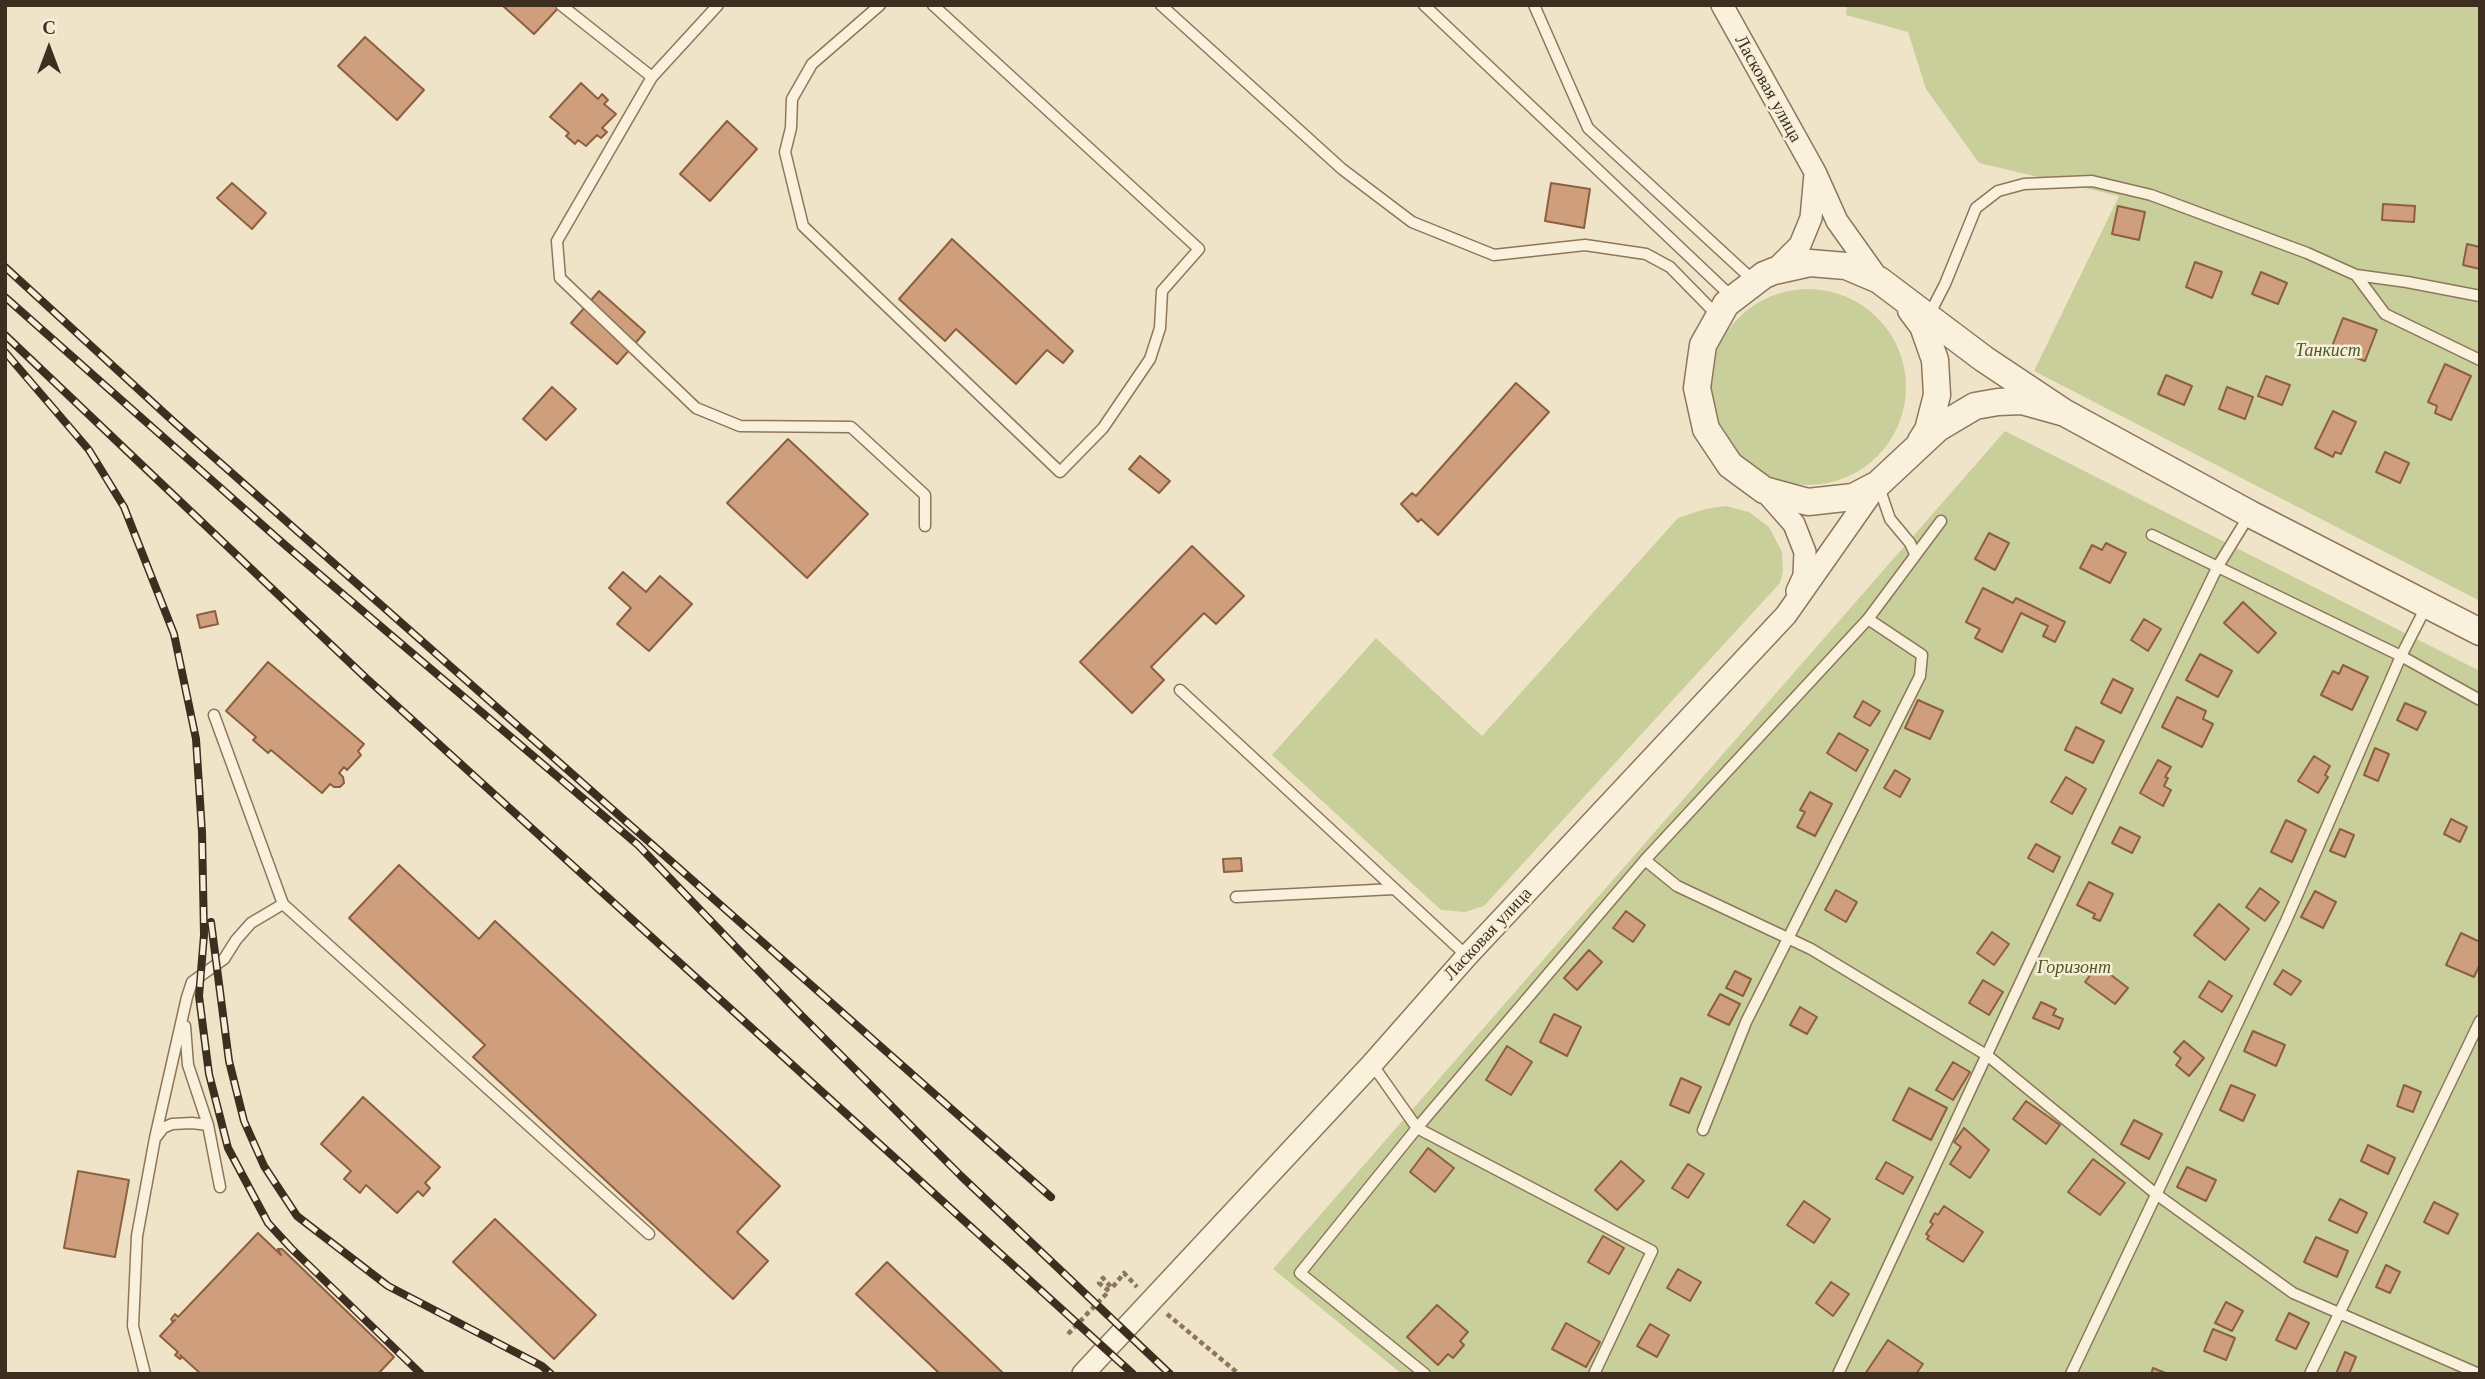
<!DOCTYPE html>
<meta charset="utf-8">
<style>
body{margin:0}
#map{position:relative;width:2485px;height:1379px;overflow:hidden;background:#f0e4c8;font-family:"Libre Baskerville",serif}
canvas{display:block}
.frame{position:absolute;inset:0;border:7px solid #3d2e20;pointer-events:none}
.north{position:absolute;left:14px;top:14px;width:70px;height:70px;-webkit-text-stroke:5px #f7eed8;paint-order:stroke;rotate:0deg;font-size:19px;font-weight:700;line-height:28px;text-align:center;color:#3d2e20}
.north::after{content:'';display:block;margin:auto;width:24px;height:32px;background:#3d2e20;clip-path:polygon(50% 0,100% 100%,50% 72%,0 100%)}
</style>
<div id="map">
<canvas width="2485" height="1379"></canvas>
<div class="frame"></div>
<div class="north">С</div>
</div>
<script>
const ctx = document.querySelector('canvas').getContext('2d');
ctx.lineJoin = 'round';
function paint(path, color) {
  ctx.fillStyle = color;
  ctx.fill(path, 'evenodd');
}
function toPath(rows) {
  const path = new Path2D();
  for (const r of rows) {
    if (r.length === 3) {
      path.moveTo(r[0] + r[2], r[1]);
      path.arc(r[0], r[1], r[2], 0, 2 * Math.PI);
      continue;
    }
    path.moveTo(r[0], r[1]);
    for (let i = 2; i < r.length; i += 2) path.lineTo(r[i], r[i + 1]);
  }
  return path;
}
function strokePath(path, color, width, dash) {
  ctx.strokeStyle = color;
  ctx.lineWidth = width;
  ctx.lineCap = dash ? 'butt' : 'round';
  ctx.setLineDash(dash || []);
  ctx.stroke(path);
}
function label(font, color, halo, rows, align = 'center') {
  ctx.font = font + ' "Libre Baskerville",serif';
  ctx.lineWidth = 5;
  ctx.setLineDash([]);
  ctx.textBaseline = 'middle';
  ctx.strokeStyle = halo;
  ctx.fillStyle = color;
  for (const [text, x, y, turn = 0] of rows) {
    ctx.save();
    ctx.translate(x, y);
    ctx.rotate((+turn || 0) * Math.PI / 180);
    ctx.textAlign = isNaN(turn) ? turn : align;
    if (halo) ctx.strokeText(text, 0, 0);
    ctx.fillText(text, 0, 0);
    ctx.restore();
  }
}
paint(toPath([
 [1847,5,2480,5,2480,601,2034,371,2119,196,1979,163,1926,89,1908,32,1846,15],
 [1808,387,98],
 [2005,431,2480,671,2480,1374,1402,1374,1273,1269],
 [1726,506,1749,512,1769,527,1782,552,1783,571,1780,583,1484,906,1465,912,1441,910,1272,755,1376,638,1482,736,1678,518,1705,509]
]), '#c9cf9b');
const building = toPath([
 [502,5,561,5,534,34,502,5],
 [365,37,424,90,397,120,338,66,365,37],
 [581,83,598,99,602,94,608,100,604,104,616,114,602,128,607,132,601,138,597,135,586,146,578,140,575,144,566,136,569,133,550,117,581,83],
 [727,121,757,149,710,201,680,174,727,121],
 [232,183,266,213,252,229,217,198,232,183],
 [1551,183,1590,189,1584,228,1545,221,1551,183],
 [2383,204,2415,206,2414,222,2382,220,2383,204],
 [2118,206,2145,212,2139,240,2112,234,2118,206],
 [952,239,1073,351,1063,363,1047,350,1016,384,956,329,945,341,899,299,952,239],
 [2467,244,2480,247,2480,269,2463,265,2467,244],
 [2195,262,2222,272,2212,298,2186,287,2195,262],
 [2261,272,2287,283,2278,304,2252,294,2261,272],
 [599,291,645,332,617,364,571,323,599,291],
 [2343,318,2377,330,2365,361,2331,349,2343,318],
 [2445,364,2471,376,2451,420,2435,413,2437,406,2428,402,2445,364],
 [2166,375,2192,386,2184,405,2158,394,2166,375],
 [2266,376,2290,385,2282,405,2258,396,2266,376],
 [1516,383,1549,412,1438,535,1421,519,1418,522,1401,504,1412,493,1416,496,1516,383],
 [552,387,576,409,546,440,523,419,552,387],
 [2227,387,2253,397,2245,419,2219,409,2227,387],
 [2333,411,2356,422,2341,454,2335,452,2333,457,2315,448,2333,411],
 [788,439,868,514,807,578,727,503,788,439],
 [2385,452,2409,463,2400,483,2376,472,2385,452],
 [1140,456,1170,481,1159,493,1129,469,1140,456],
 [1989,533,2009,543,1995,570,1975,559,1989,533],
 [2106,543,2126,553,2110,583,2080,568,2092,545,2102,550,2106,543],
 [1192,546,1244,596,1216,624,1204,613,1151,667,1164,680,1132,713,1080,662,1192,546],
 [623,572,646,592,660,576,692,604,649,651,617,624,631,608,609,588,623,572],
 [1983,588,2013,603,2016,598,2065,622,2055,642,2043,636,2048,626,2021,613,2002,652,1975,638,1980,629,1966,622,1983,588],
 [2243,602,2276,633,2258,653,2224,623,2243,602],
 [215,611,218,624,200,628,197,615,215,611],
 [2144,619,2161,629,2148,651,2131,640,2144,619],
 [2200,654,2232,671,2218,697,2186,680,2200,654],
 [268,662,364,744,358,751,361,755,347,770,344,767,339,773,343,777,344,783,340,787,334,787,330,784,322,793,271,750,268,753,253,740,256,737,226,711,268,662],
 [2343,665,2368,677,2352,710,2321,695,2333,671,2339,674,2343,665],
 [2113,679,2133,689,2121,713,2101,703,2113,679],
 [2177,697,2206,711,2203,719,2213,724,2202,747,2162,727,2177,697],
 [1918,700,1943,711,1930,739,1905,728,1918,700],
 [1863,701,1880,711,1870,726,1854,717,1863,701],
 [2405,703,2426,712,2417,730,2397,720,2405,703],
 [2076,727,2104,741,2093,763,2065,750,2076,727],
 [1839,733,1868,750,1856,771,1827,753,1839,733],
 [2375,748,2389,754,2378,781,2364,775,2375,748],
 [2314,756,2330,766,2325,775,2328,777,2318,793,2298,781,2314,756],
 [2158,760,2171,767,2165,777,2168,778,2164,786,2171,790,2163,806,2140,793,2158,760],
 [1895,770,1910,779,1900,797,1884,788,1895,770],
 [2066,777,2086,789,2072,814,2051,802,2066,777],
 [1810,792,1832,804,1815,836,1797,827,1805,812,1800,810,1810,792],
 [2451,819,2467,827,2460,842,2444,834,2451,819],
 [2286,820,2306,830,2292,862,2271,852,2286,820],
 [2120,827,2140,837,2132,853,2112,843,2120,827],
 [2340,829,2354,835,2345,857,2330,851,2340,829],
 [2036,844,2060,857,2053,872,2028,858,2036,844],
 [1241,858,1242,871,1224,872,1223,859,1241,858],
 [399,865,479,939,495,921,780,1186,737,1232,768,1261,733,1299,473,1057,485,1045,349,918,399,865],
 [2089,882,2113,894,2100,921,2093,918,2095,914,2077,905,2089,882],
 [2260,888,2279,902,2265,921,2246,907,2260,888],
 [1836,890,1857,902,1846,922,1825,910,1836,890],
 [2315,891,2336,902,2323,928,2301,917,2315,891],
 [2219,904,2249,929,2225,960,2194,935,2219,904],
 [1626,911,1645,925,1633,942,1613,928,1626,911],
 [1992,932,2009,944,1994,965,1977,953,1992,932],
 [2461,933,2480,942,2480,964,2474,977,2446,965,2461,933],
 [1589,950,1602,962,1577,990,1564,978,1589,950],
 [2098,965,2128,988,2115,1004,2085,982,2098,965],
 [2283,970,2301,981,2291,995,2274,984,2283,970],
 [1735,971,1751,979,1743,996,1726,988,1735,971],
 [1983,980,2003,992,1989,1015,1969,1003,1983,980],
 [2209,981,2232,996,2222,1012,2199,997,2209,981],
 [1720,994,1740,1004,1729,1025,1708,1015,1720,994],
 [2041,1002,2056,1009,2053,1015,2063,1019,2059,1029,2033,1018,2041,1002],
 [1800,1007,1817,1017,1807,1034,1790,1025,1800,1007],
 [1554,1014,1581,1027,1567,1056,1540,1042,1554,1014],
 [2253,1031,2285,1045,2276,1066,2244,1051,2253,1031],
 [2184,1041,2204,1058,2189,1076,2176,1065,2181,1058,2174,1052,2184,1041],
 [1507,1046,1532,1062,1511,1095,1486,1080,1507,1046],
 [1953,1062,1970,1072,1953,1100,1936,1090,1953,1062],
 [1681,1078,1701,1087,1689,1113,1670,1105,1681,1078],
 [2231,1085,2255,1095,2243,1121,2220,1110,2231,1085],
 [2404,1085,2421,1092,2413,1112,2397,1106,2404,1085],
 [1909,1088,1947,1108,1931,1140,1893,1120,1909,1088],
 [363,1097,440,1167,425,1183,430,1188,423,1196,418,1191,397,1213,366,1185,360,1193,344,1179,351,1171,321,1144,363,1097],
 [2026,1101,2060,1125,2046,1144,2013,1119,2026,1101],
 [2134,1120,2162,1134,2149,1159,2121,1144,2134,1120],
 [1964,1128,1989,1150,1970,1178,1950,1164,1961,1147,1954,1142,1964,1128],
 [2368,1145,2395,1158,2388,1174,2361,1161,2368,1145],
 [1428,1148,1454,1168,1435,1192,1410,1172,1428,1148],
 [2093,1159,2125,1183,2100,1215,2068,1192,2093,1159],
 [1621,1161,1644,1181,1617,1210,1595,1190,1621,1161],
 [1886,1162,1913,1177,1903,1194,1876,1179,1886,1162],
 [1688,1164,1704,1174,1688,1198,1672,1188,1688,1164],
 [2187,1167,2216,1180,2206,1201,2177,1187,2187,1167],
 [78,1171,129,1180,115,1257,64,1248,78,1171],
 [2340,1199,2367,1213,2357,1233,2329,1220,2340,1199],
 [1804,1201,1830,1219,1814,1243,1787,1225,1804,1201],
 [2434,1202,2458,1214,2448,1234,2424,1222,2434,1202],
 [1944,1206,1983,1232,1963,1262,1927,1239,1929,1236,1926,1234,1933,1224,1930,1222,1935,1213,1938,1215,1944,1206],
 [495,1219,596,1315,554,1359,453,1262,495,1219],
 [258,1233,281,1255,278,1249,282,1249,394,1357,378,1374,201,1374,180,1355,182,1357,180,1359,175,1355,178,1352,160,1336,175,1320,173,1322,171,1319,175,1314,178,1317,258,1233],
 [1603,1236,1624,1248,1609,1274,1588,1262,1603,1236],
 [2316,1237,2348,1251,2337,1277,2304,1262,2316,1237],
 [887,1262,1003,1373,1002,1374,940,1374,856,1294,887,1262],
 [2386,1265,2400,1272,2390,1293,2376,1287,2386,1265],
 [1678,1269,1701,1282,1690,1301,1667,1288,1678,1269],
 [1831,1282,1849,1294,1833,1316,1816,1303,1831,1282],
 [2226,1302,2243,1311,2232,1331,2215,1323,2226,1302],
 [1437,1305,1468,1332,1460,1341,1464,1345,1453,1358,1448,1354,1438,1365,1407,1337,1437,1305],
 [2289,1313,2309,1323,2296,1349,2276,1340,2289,1313],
 [1566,1323,1600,1342,1586,1367,1552,1349,1566,1323],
 [1650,1324,1669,1335,1657,1357,1637,1346,1650,1324],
 [2213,1329,2235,1338,2226,1360,2204,1351,2213,1329],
 [1888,1340,1923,1364,1916,1374,1865,1374,1888,1340],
 [2345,1352,2356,1357,2349,1374,2336,1374,2345,1352],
 [2153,1368,2168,1374,2151,1374,2153,1368]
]);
paint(building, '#cf9f7d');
strokePath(building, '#8d5f41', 2);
const service = toPath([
 [561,5,652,77],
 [718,5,652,77,557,241,560,278,696,408,740,426,851,427,925,495,925,526],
 [880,5,812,64,792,99,791,128,785,152,803,226,1060,472,1103,428,1150,359,1160,328,1162,291,1199,249,933,5],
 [1161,5,1342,169,1412,222,1494,255,1585,245,1646,254,1670,267,1718,316],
 [1424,5,1732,297],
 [1534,5,1588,128,1755,282],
 [2356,275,2385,314,2480,360],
 [1928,317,1945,284,1976,208,1998,191,2024,184,2092,181,2151,195,2307,253,2356,275,2407,282,2480,296],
 [1878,484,1890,519,1910,543,1915,554],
 [2152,535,2401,656,2480,700],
 [1180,690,1467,956],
 [214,715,283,904,649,1234],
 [1645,860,1677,886,1811,949,1988,1056,2156,1194,2293,1293,2479,1374],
 [1236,897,1394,889],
 [185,1026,188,1065,208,1125,220,1187],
 [1372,1064,1417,1128,1652,1251,1594,1374],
 [1703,1130,1746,1022,1920,676,1922,655,1868,619],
 [157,1136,163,1128,172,1124,192,1123,208,1125],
 [145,1374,133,1326,137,1236,155,1138,187,997,192,982,224,959,236,940,251,923,283,904],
 [1425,1374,1300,1273,1417,1128,1645,860,1868,619,1941,521],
 [1838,1374,2119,771,2218,566,2250,514],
 [2071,1374,2286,921,2401,656,2427,605],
 [2310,1374,2480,1021]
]);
const minor = toPath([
 [1722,5,1815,172,1837,221,1879,280],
 [1774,271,1800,245,1811,218,1815,174],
 [1764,490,1794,524,1805,552,1804,576,1797,591],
 [1083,1374,1372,1064,1467,956,1786,615,1878,484]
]);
const tertiary = toPath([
 [1911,310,1923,326,1935,360,1937,395,1928,430,1921,441],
 [2065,413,2022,401,1998,402,1975,406,1938,428,1878,484,1853,497,1808,502,1764,490,1730,465,1706,429,1697,388,1703,345,1726,304,1764,275,1774,271,1810,263,1846,266,1879,280,1984,359,2065,413,2250,514,2480,632]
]);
strokePath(service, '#8d765c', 13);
strokePath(minor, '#8d765c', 24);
strokePath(tertiary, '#8d765c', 29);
strokePath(toPath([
 [1167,1314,1239,1374],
 [1068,1334,1109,1291,1099,1283,1103,1278,1112,1288,1124,1273,1137,1287]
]), '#8d765c', 4.5, [5, 3.5]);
strokePath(service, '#faf1dc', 10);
strokePath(minor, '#faf1dc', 21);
strokePath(tertiary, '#faf1dc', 26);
const rail = toPath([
 [5,267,174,422,1051,1197],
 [5,297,285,545,638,845,800,1014,961,1176,1170,1374],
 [5,335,366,678,1133,1374],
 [5,352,89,450,124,507,174,634,196,739,202,832,204,935,199,996,209,1074,228,1148,268,1223,291,1248,421,1374],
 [211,922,229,1061,244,1121,264,1166,297,1216,388,1286,542,1366,551,1374]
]);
strokePath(rail, '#3d2e20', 8);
strokePath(rail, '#f7eed8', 5, [16]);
label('18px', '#3d2e20', '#f7eed8', [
 ["Ласковая улица",1768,89,61],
 ["Ласковая улица",1488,934,-47]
]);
label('italic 18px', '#4d5a26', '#f7eed8', [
 ["Танкист",2328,351],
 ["Горизонт",2074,968]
]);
</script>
